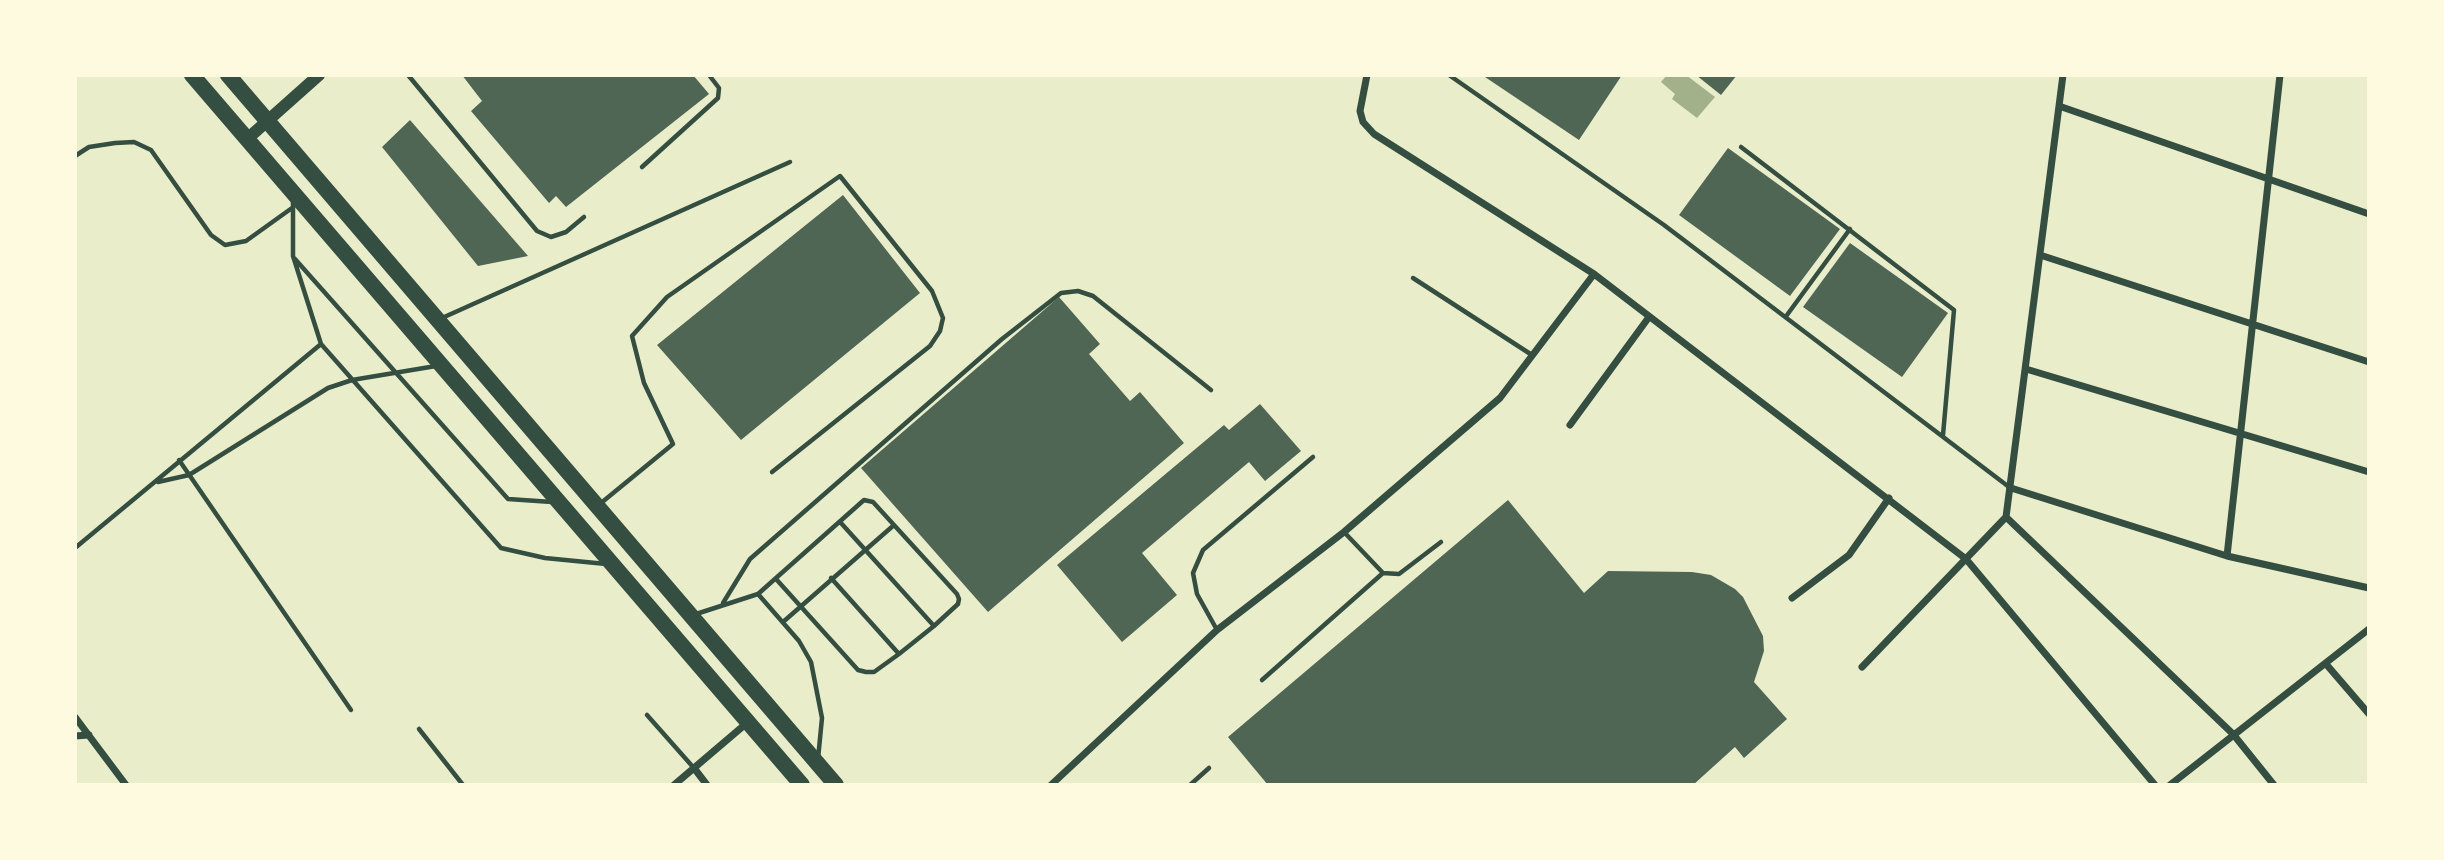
<!DOCTYPE html>
<style>
body{margin:0}
#map{position:relative;width:2444px;height:860px;overflow:hidden;background:#e9edc9;font-family:Signika,sans-serif}
canvas{display:block}
.frame{position:absolute;inset:0;border:77px solid #fefae0;pointer-events:none}
</style>
<div id="map">
<canvas width="2444" height="860"></canvas>
<div class="frame"></div>
</div>
<script>
const ctx = document.querySelector('canvas').getContext('2d');
ctx.lineJoin = 'round';
function paint(path, color) {
  ctx.fillStyle = color;
  ctx.fill(path, 'evenodd');
}
function toPath(rows) {
  const path = new Path2D();
  for (const r of rows) {
    path.moveTo(r[0], r[1]);
    for (let i = 2; i < r.length; i += 2) path.lineTo(r[i], r[i + 1]);
  }
  return path;
}
function strokePath(path, color, width, dash) {
  ctx.strokeStyle = color;
  ctx.lineWidth = width;
  ctx.lineCap = dash ? 'butt' : 'round';
  ctx.setLineDash(dash || []);
  ctx.stroke(path);
}
paint(toPath([
 [1667,75,1686,75,1715,97,1697,118,1672,99,1675,94,1661,82]
]), '#a3b18a');
paint(toPath([
 [462,75,693,75,709,94,566,207,556,196,549,203,471,111,482,101],
 [1482,75,1622,75,1579,140],
 [1696,75,1737,75,1721,95],
 [410,120,528,256,478,266,382,147],
 [1728,148,1840,229,1790,296,1679,215],
 [843,195,920,293,741,440,657,345],
 [1850,243,1948,313,1902,377,1803,307],
 [1059,297,1100,344,1089,354,1130,401,1140,392,1184,443,988,612,861,468],
 [1260,404,1301,451,1265,481,1249,462,1142,553,1177,595,1122,642,1057,565,1224,425,1229,430],
 [1508,500,1584,593,1608,571,1692,572,1711,575,1735,589,1743,597,1763,636,1764,651,1754,682,1787,719,1744,758,1735,747,1693,785,1268,785,1228,737]
]), '#4f6655');
strokePath(toPath([
 [408,75,537,231,551,237,566,232,584,217],
 [1449,75,1664,225,2009,487],
 [1741,147,1954,310,1943,435],
 [75,156,89,147,115,143,134,142,151,150,211,235,225,245,246,241,292,208],
 [642,167,718,98,719,88,709,75],
 [293,201,293,256,321,344,501,548,545,558,606,564],
 [295,259,508,499,552,502],
 [1413,278,1532,355],
 [1787,315,1850,229],
 [442,318,790,162],
 [179,460,351,710],
 [158,482,189,475,328,388,352,380,436,366],
 [601,503,673,444,644,383,632,336,667,297,840,176,932,291,943,318,940,331,930,346,772,472],
 [841,523,934,626],
 [1344,532,1383,573,1399,574,1441,542],
 [75,548,321,344],
 [831,578,899,654],
 [758,594,799,641,811,662,822,718,818,759],
 [723,603,750,559,1002,339,1061,293,1078,291,1093,296,1211,390],
 [693,615,758,594,864,500,873,502,957,594,959,599,958,604,934,626,899,654,874,672,866,672,858,670,776,579],
 [783,622,894,525],
 [1217,630,1197,594,1193,573,1203,550,1313,457],
 [1262,680,1383,573],
 [647,715,693,767],
 [419,729,463,785],
 [1190,785,1209,768]
]), '#344e41', 4.5);
strokePath(toPath([
 [1367,75,1360,111,1363,122,1374,134,1594,274,1966,559,2155,785],
 [2059,106,2369,214],
 [2040,255,2369,362],
 [2026,369,2369,472],
 [1570,425,1649,317],
 [2011,488,2227,556,2369,588],
 [2006,517,2233,734,2274,785],
 [2227,556,2280,75],
 [1792,598,1849,555,1889,498],
 [2326,664,2369,714],
 [1862,667,2006,517,2063,75],
 [75,717,126,785],
 [75,736,89,735],
 [694,768,707,785],
 [674,785,748,722],
 [1051,785,1217,630,1344,532,1500,398,1594,274],
 [2170,785,2369,629]
]), '#344e41', 7);
strokePath(toPath([
 [246,140,319,75]
]), '#344e41', 12);
strokePath(toPath([
 [192,75,802,785],
 [228,75,836,785]
]), '#344e41', 16);
</script>
